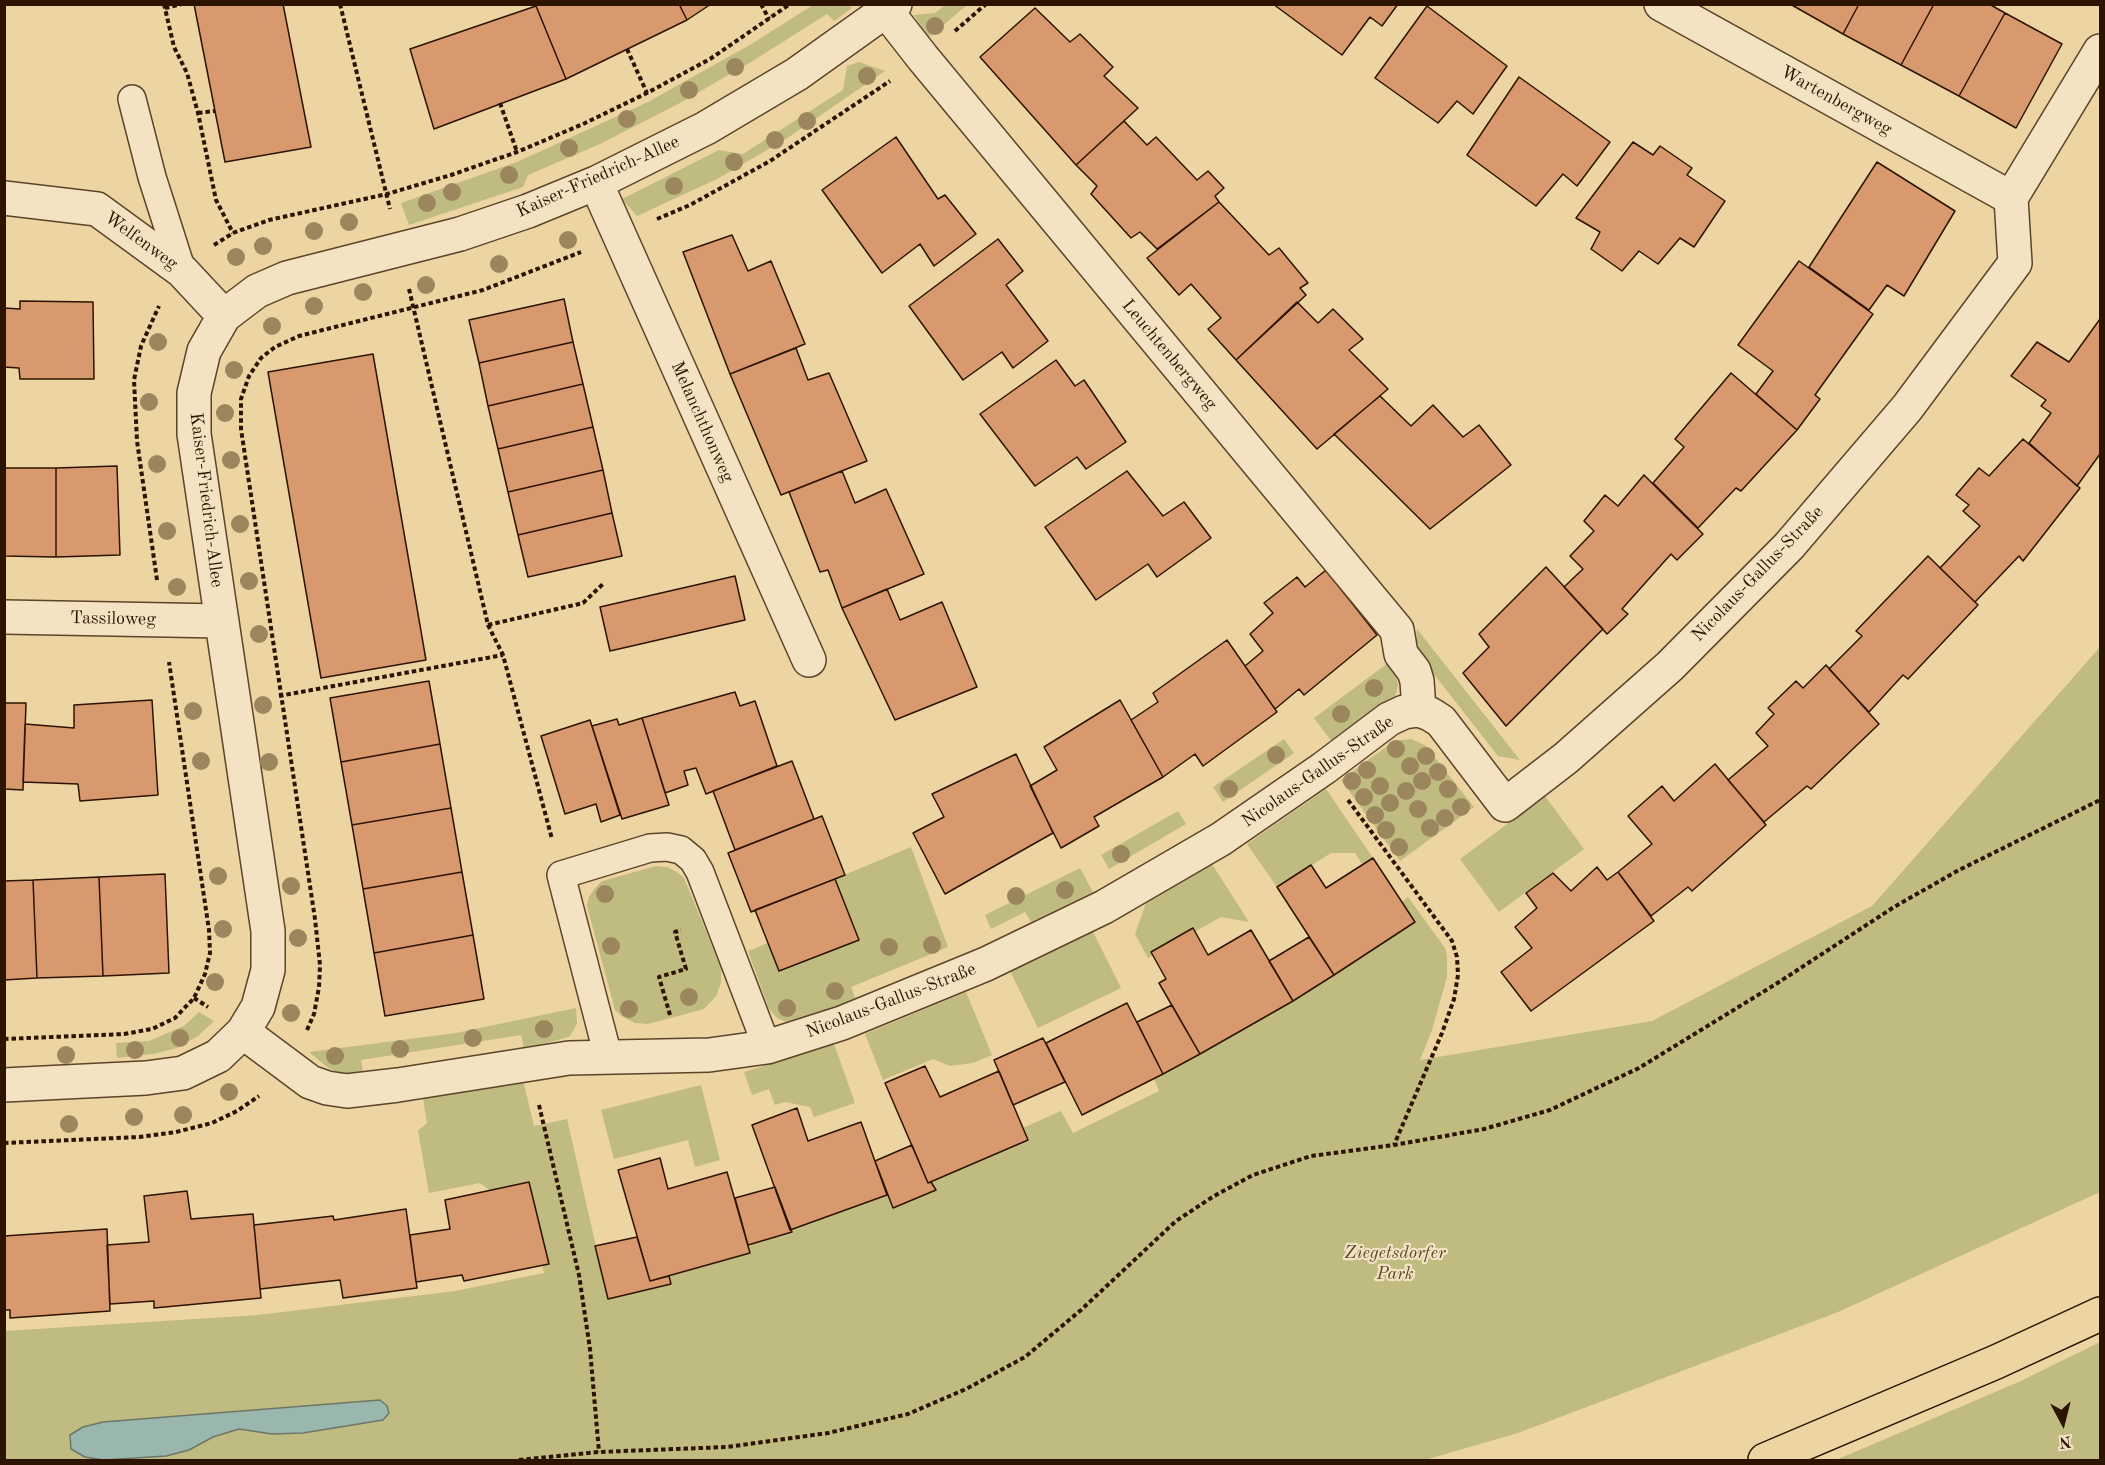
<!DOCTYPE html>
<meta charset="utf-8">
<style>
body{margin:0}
#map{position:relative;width:2105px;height:1465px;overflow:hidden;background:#edd4a3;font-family:"Old Standard TT",serif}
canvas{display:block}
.frame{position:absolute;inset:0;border:6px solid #2c1400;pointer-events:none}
.north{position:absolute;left:2033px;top:1393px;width:60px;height:60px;-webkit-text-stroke:4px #f3e3c3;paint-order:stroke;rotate:173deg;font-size:16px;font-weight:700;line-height:24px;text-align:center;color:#2c1400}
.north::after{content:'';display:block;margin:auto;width:21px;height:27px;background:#2c1400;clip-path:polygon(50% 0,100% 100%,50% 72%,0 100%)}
</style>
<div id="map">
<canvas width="2105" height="1465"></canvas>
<div class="frame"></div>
<div class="north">N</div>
</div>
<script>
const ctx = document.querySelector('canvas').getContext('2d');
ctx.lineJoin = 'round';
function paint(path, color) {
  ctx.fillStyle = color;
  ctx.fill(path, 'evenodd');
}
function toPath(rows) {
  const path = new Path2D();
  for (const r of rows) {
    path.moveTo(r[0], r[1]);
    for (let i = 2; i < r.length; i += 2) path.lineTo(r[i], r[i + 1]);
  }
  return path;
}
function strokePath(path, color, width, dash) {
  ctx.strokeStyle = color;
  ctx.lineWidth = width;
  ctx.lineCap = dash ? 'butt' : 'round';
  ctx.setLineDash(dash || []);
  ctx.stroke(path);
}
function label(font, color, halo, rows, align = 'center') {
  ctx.font = font + ' "Old Standard TT",serif';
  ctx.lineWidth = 4.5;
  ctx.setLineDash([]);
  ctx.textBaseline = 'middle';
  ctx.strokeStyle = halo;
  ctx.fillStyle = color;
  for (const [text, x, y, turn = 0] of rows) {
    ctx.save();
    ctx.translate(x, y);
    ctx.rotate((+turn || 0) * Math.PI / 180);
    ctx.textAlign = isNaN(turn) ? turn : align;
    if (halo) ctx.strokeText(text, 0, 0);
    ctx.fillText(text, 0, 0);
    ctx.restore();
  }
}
paint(toPath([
 [813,5,849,5,852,8,834,21,827,14,751,62,680,103,600,144,528,175,523,187,409,225,401,203,517,162,648,102,753,43],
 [945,5,967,5,928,38,914,15,935,13],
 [859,62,885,71,789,137,719,178,637,216,622,199,719,150,743,154,843,90,847,66],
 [1417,629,1520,760,1498,756,1415,650],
 [2100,647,2100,1192,1838,1312,1518,1433,1425,1460,5,1460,5,1331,258,1315,455,1291,544,1273,525,1190,490,1197,488,1189,480,1183,429,1193,418,1131,427,1123,423,1098,523,1080,534,1126,567,1119,608,1299,670,1284,669,1276,750,1253,748,1245,792,1233,791,1229,887,1195,894,1208,935,1191,931,1182,1028,1140,1023,1128,1061,1111,1073,1133,1159,1091,1154,1079,1293,1001,1415,922,1402,902,1408,897,1445,948,1447,956,1447,977,1432,1030,1420,1060,1652,1021,1872,906],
 [1388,663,1396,673,1398,685,1395,697,1332,742,1314,718],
 [1284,739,1294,753,1223,802,1213,787],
 [1411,739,1425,745,1474,807,1400,861,1341,780,1394,741],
 [1326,789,1373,858,1362,864,1355,853,1331,853,1277,887,1247,844],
 [1545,796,1584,849,1499,912,1460,859],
 [1178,811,1186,824,1109,869,1101,855],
 [911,847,948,947,851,987,856,1000,796,1020,786,1022,777,1018,769,1009,748,951,768,943,780,971,859,940,835,879],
 [1212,864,1249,922,1221,917,1148,958,1135,934,1146,903],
 [656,866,667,867,677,872,684,878,721,967,721,983,716,996,704,1009,648,1024,635,1023,623,1017,615,1010,587,906,589,897,595,888,602,881],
 [1080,868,1093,892,1031,922,1025,912,991,929,985,915],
 [1092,930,1121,988,1038,1028,1010,971],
 [966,992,992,1055,973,1063,950,1066,933,1059,883,1080,865,1034],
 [576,1008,577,1024,570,1036,565,1038,524,1049,521,1035,361,1060,363,1074,353,1075,339,1073,327,1067,309,1052,456,1033],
 [199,1012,214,1021,198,1036,177,1048,153,1054,117,1058,116,1043,149,1041,184,1026],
 [834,1044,855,1103,814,1117,810,1107,785,1102,775,1105,769,1089,752,1095,744,1072],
 [701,1085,720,1160,695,1167,688,1140,614,1159,601,1110],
 [2100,1342,2100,1460,1836,1460,2021,1381]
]), '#c0bb80');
const water = toPath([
 [380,1400,387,1406,389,1413,383,1420,303,1433,272,1434,239,1429,213,1437,189,1450,166,1456,104,1460,85,1457,71,1449,70,1435,83,1427,103,1422,380,1400]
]);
paint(water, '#9ab7ad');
strokePath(water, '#6e7668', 1.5);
const building = toPath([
 [194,4,283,4,311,147,225,162,194,4],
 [539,4,679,4,687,20,566,79,536,6,539,4],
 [679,4,711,4,687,20,679,4],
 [1273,4,1398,4,1382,26,1370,17,1342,55,1273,4],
 [1790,4,1859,4,1843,34,1790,4],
 [1859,4,1934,4,1901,65,1843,34,1859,4],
 [1934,4,1989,4,2005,13,1959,96,1901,65,1934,4],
 [536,6,566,79,434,129,410,49,536,6],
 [1427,6,1507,66,1473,114,1457,101,1438,123,1375,78,1427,6],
 [1035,8,1070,42,1080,34,1113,67,1104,76,1138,108,1076,165,980,57,1035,8],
 [2005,13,2062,44,2016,128,1959,96,2005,13],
 [1519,77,1610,142,1577,186,1563,174,1536,206,1467,155,1519,77],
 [1124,121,1147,145,1156,137,1197,180,1208,171,1224,188,1215,196,1219,202,1157,249,1140,232,1131,238,1091,194,1097,186,1076,165,1124,121],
 [896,137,938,199,945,195,976,234,934,266,920,244,882,273,822,190,896,137],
 [1633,142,1653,155,1660,146,1692,168,1687,175,1725,201,1694,247,1680,238,1658,264,1639,251,1622,271,1591,249,1600,232,1576,218,1633,142],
 [1877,162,1955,211,1904,296,1887,285,1869,310,1809,267,1877,162],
 [1219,202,1269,255,1279,248,1308,283,1300,288,1306,295,1236,360,1208,329,1221,318,1191,284,1179,295,1147,258,1219,202],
 [732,235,748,271,771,261,805,344,730,374,683,252,732,235],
 [998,239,1023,271,1006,285,1048,341,1013,368,1002,352,963,380,909,306,998,239],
 [1799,261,1873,314,1815,395,1820,399,1797,430,1756,394,1773,371,1738,345,1799,261],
 [564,299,573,342,479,363,469,320,564,299],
 [20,301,93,302,94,379,20,379,19,368,4,367,4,308,20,309,20,301],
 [1297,302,1318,323,1333,309,1363,339,1349,350,1388,389,1317,449,1236,360,1297,302],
 [2100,319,2100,454,2077,486,2029,443,2051,413,2041,406,2046,400,2011,376,2037,342,2069,362,2100,319],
 [573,342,583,384,488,406,479,363,573,342],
 [796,348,808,380,829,373,867,461,781,495,730,374,796,348],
 [373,354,426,660,321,678,268,372,373,354],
 [1056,360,1075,386,1084,380,1126,442,1086,469,1077,457,1035,486,980,414,1056,360],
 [1731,373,1797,430,1741,491,1736,488,1698,528,1653,483,1684,447,1675,439,1731,373],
 [583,384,593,427,498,449,488,406,583,384],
 [1380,396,1411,426,1433,405,1463,437,1479,425,1511,465,1430,529,1334,434,1380,396],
 [593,427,603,470,508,492,498,449,593,427],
 [2023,439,2080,488,2023,561,2019,556,1975,602,1940,568,1980,526,1963,511,1969,505,1956,495,1979,468,1989,476,2023,439],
 [117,466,120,555,56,557,56,468,117,466],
 [4,468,56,468,56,557,4,556,4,468],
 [603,470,612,513,518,535,508,492,603,470],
 [842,471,855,503,886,489,924,574,842,608,828,570,820,572,789,492,842,471],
 [1127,471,1163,516,1184,502,1211,538,1157,577,1148,564,1096,600,1045,527,1127,471],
 [1644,475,1703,534,1677,560,1671,554,1622,609,1628,614,1607,634,1564,587,1583,569,1570,556,1594,531,1584,521,1605,495,1618,506,1644,475],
 [612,513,622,556,528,577,518,535,612,513],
 [1928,556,1978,605,1908,679,1903,675,1869,712,1829,669,1862,636,1856,631,1928,556],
 [1546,567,1603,629,1506,726,1463,673,1489,647,1479,634,1546,567],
 [1326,570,1377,635,1304,695,1299,689,1275,709,1245,666,1263,651,1250,634,1273,613,1264,603,1297,577,1305,587,1326,570],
 [735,576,745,620,610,651,600,607,735,576],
 [887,589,900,620,942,602,977,687,895,720,842,608,887,589],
 [1227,640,1277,712,1203,766,1195,754,1163,777,1131,720,1158,702,1153,693,1227,640],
 [1826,665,1879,724,1811,789,1807,786,1764,822,1728,780,1768,746,1756,733,1774,714,1768,708,1796,681,1803,688,1826,665],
 [429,681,440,744,341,762,330,698,429,681],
 [735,692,740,706,755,701,777,766,706,794,696,768,684,771,688,785,665,793,642,718,735,692],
 [152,700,158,795,80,801,78,784,23,782,25,724,74,728,74,705,152,700],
 [1120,700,1163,777,1094,817,1099,826,1061,848,1030,786,1057,770,1044,747,1120,700],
 [4,703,26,703,23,790,4,789,4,703],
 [642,718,669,805,622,819,592,726,617,719,619,725,642,718],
 [590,720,620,815,601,822,596,804,565,814,541,736,590,720],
 [440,744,451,808,352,825,341,762,440,744],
 [1016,754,1053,833,945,894,913,833,944,817,932,794,1016,754],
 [792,761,814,819,735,850,713,791,792,761],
 [1715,764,1766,825,1692,891,1688,887,1651,916,1618,872,1652,844,1628,816,1662,786,1674,801,1715,764],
 [451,808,462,872,363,889,352,825,451,808],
 [822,816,845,875,751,912,728,853,822,816],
 [1373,858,1415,922,1334,975,1277,887,1311,865,1326,888,1373,858],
 [1597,867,1607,880,1618,872,1654,921,1531,1011,1501,972,1532,948,1515,927,1537,908,1526,893,1553,873,1571,891,1597,867],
 [462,872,473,935,374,953,363,889,462,872],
 [165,874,169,973,103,976,99,877,165,874],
 [99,877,103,976,37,978,33,880,99,877],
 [835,879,859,940,779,971,755,910,835,879],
 [33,880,37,978,4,980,4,881,33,880],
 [1193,928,1208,955,1251,930,1293,1001,1200,1054,1159,983,1166,979,1151,952,1193,928],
 [473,935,484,999,385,1016,374,953,473,935],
 [1309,937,1334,975,1293,1001,1269,961,1309,937],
 [1127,1003,1163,1074,1082,1115,1046,1043,1127,1003],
 [1172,1005,1200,1054,1163,1074,1137,1022,1172,1005],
 [1043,1038,1065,1082,1013,1105,994,1060,1043,1038],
 [925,1066,940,1097,999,1071,1028,1140,928,1183,885,1083,925,1066],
 [797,1108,808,1141,861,1122,887,1195,790,1230,752,1125,797,1108],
 [912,1145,928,1183,931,1182,936,1190,893,1208,875,1161,912,1145],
 [660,1158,668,1189,727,1172,750,1253,650,1281,618,1170,660,1158],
 [529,1182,549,1264,464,1281,462,1275,416,1282,410,1235,450,1229,445,1200,529,1182],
 [775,1187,792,1232,748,1245,735,1198,775,1187],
 [187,1191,191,1219,253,1214,261,1298,154,1308,154,1301,110,1304,107,1245,149,1242,144,1196,187,1191],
 [406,1209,417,1288,343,1298,340,1280,260,1289,254,1225,333,1216,334,1220,406,1209],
 [107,1229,110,1311,10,1318,10,1310,4,1310,4,1236,107,1229],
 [637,1237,650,1281,669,1276,671,1284,608,1299,595,1246,637,1237]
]);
paint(building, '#d9996f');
strokePath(building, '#2c1400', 1.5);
const lane = toPath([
 [132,99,152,177,182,271],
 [608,1056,561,875,650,848,667,847,681,850,693,860,700,872,767,1047]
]);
const street = toPath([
 [1661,4,2011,198],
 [887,12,923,58,1397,630,1401,654,1414,671,1417,681,1419,710],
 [596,183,809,660],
 [4,198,97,209,182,271,224,316],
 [4,617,222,621],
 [243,1032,310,1082,327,1088,347,1091,398,1085,569,1058,709,1055,767,1047,842,1023,986,964,1104,907,1221,839,1324,768,1389,719,1404,712,1419,710,1430,714,1441,721,1505,805,1566,758,1670,666,1789,546,1907,408,2015,263,2011,198,2100,51],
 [4,1085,146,1078,183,1073,218,1056,243,1032,258,1007,268,970,268,931,194,434,194,393,204,351,224,316,257,291,287,278,460,234,528,211,596,183,706,128,797,74,895,4]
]);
const highway = toPath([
 [1765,1460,1996,1362,2100,1314]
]);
strokePath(lane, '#5c4429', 30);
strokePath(street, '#5c4429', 36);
strokePath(highway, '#2c1400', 36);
strokePath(toPath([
 [164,4,174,47,187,73,198,113,216,200,233,233],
 [340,4,390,209],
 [761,4,769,19],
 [165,8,182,4],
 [955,31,986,4],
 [627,49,647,93],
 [500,103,517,152],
 [198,113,215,111],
 [657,219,690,205,770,161,890,81],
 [214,245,233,233,269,220,387,194,451,175,517,152,583,124,647,93,710,59,790,4],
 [409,289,488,625,503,655,552,839],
 [157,580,137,441,134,380,141,346,159,306],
 [488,625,583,603,604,583],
 [279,696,503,655],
 [1348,800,1452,941,1457,957,1458,975,1454,999,1442,1033,1394,1145],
 [194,998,208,1007],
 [670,1015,659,977,686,969,675,932,681,930],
 [307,1030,314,1014,319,987,320,965,315,919,241,429,241,399,249,376,261,358,275,347,299,336,483,290,581,252],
 [4,1039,124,1034,152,1029,175,1018,194,998,205,974,210,953,209,930,169,662],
 [539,1105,579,1275,590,1349,599,1452],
 [4,1143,139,1137,176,1132,212,1123,237,1111,259,1096],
 [519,1460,599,1452,727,1447,828,1433,908,1414,966,1389,1025,1357,1081,1310,1176,1221,1214,1196,1253,1175,1311,1156,1394,1145,1484,1129,1550,1110,1639,1068,1776,984,1894,907,1959,870,2100,800]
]), '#2c1400', 4, [4.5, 3]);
strokePath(lane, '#f3e3c3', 27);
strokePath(street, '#f3e3c3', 33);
strokePath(highway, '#edd4a3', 33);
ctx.fillStyle = '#9b865e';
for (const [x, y] of [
 [935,26],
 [735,67],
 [867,76],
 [689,90],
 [627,119],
 [807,121],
 [775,140],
 [569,148],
 [734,162],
 [509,175],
 [674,186],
 [452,192],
 [427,203],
 [349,222],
 [314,231],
 [568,240],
 [263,246],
 [236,257],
 [499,264],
 [426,285],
 [363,292],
 [314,306],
 [272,326],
 [158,342],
 [234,370],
 [149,402],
 [225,413],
 [231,460],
 [157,464],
 [240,524],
 [167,531],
 [249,581],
 [177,587],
 [259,634],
 [1374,688],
 [263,705],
 [193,711],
 [1341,714],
 [1396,749],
 [1276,755],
 [1426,756],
 [201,761],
 [269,762],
 [1410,766],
 [1367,770],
 [1438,772],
 [1352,781],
 [1422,781],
 [1380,786],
 [1229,789],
 [1448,789],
 [1406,791],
 [1364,797],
 [1390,803],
 [1461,807],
 [1418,809],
 [1375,815],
 [1445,818],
 [1430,828],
 [1386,830],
 [1399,847],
 [1121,854],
 [218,876],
 [291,886],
 [1065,890],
 [605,894],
 [1016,896],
 [223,929],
 [298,938],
 [932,945],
 [611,946],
 [889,947],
 [215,982],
 [835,991],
 [689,997],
 [787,1008],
 [629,1009],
 [291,1013],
 [544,1029],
 [180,1038],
 [473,1038],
 [400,1049],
 [135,1050],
 [66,1055],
 [335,1056],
 [229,1092],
 [183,1115],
 [134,1117],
 [69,1124]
]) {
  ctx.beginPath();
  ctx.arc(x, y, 9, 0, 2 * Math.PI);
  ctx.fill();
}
label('18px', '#2c1400', '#f3e3c3', [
 ["Wartenbergweg",1836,101,29],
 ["Kaiser-Friedrich-Allee",598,177,-24],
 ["Welfenweg",141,241,36],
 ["Leuchtenbergweg",1169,355,50],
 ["Melanchthonweg",702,422,66],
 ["Kaiser-Friedrich-Allee",206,500,83],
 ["Nicolaus-Gallus-Straße",1758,574,-46],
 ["Tassiloweg",113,619,1],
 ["Nicolaus-Gallus-Straße",1318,772,-35],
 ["Nicolaus-Gallus-Straße",891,1001,-21]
]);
label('italic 18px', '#584626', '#f3e3c3', [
 ["Ziegetsdorfer",1395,1253],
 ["Park",1395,1274]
]);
</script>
